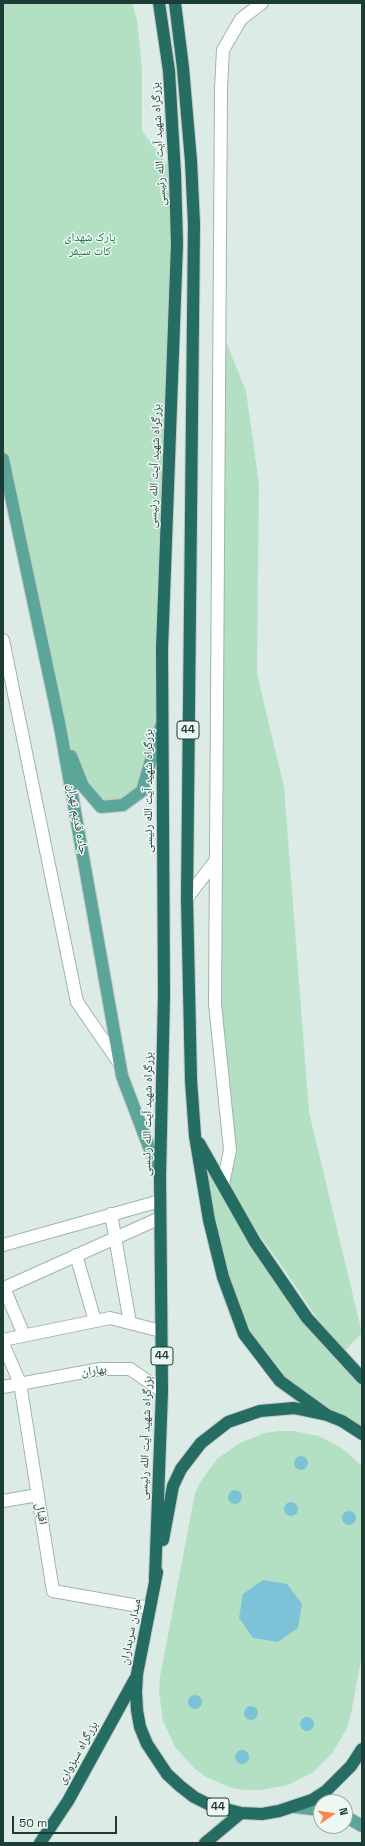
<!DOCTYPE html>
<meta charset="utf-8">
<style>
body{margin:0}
#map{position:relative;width:365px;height:1846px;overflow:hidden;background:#ddebe6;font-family:"Space Grotesk",sans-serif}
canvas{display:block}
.frame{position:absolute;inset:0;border:4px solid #1d3c36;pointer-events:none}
.north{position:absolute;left:313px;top:1794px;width:40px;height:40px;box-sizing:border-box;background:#eef8f3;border:1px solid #9aada7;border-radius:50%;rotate:77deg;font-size:11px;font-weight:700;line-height:16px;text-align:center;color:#1d3c36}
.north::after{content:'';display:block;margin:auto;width:14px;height:18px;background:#ff8347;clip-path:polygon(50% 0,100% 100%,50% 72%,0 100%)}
.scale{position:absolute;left:12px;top:1816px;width:105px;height:18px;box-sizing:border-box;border:2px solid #1d3c36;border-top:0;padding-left:5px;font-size:12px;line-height:14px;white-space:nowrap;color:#1d3c36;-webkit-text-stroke:3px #eef8f3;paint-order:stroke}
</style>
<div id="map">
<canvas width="365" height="1846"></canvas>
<div class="frame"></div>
<div class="north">N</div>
<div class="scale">50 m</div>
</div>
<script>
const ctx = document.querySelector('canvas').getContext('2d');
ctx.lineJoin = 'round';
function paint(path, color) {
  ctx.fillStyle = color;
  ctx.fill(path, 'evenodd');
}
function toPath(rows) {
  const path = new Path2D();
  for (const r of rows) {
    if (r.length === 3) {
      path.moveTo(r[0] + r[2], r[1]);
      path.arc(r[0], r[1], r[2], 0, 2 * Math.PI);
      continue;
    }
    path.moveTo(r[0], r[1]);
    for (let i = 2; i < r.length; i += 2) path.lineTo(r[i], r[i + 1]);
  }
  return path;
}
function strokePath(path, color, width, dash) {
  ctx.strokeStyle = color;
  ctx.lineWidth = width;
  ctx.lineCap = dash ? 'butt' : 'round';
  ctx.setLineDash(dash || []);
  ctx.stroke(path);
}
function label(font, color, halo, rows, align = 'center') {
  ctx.font = font + ' "Space Grotesk","Noto Naskh Arabic",sans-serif';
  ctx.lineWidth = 3;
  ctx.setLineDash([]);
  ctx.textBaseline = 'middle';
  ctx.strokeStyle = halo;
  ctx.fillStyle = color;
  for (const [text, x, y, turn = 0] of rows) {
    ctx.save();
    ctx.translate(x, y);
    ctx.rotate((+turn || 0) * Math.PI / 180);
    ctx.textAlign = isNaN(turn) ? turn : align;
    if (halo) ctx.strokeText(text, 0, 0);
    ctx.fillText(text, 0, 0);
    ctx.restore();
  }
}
paint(toPath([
 [3,3,132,3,137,20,142,69,142,131,175,174,163,720,142,791,101,807,83,786,60,727,3,459],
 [219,324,246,391,259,484,257,674,284,787,309,1112,362,1333,341,1355,362,1378,362,1435,280,1381,244,1334,222,1274,198,1158,222,1184,230,1150,215,1004],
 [226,1189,284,1269,339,1351,255,1242],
 [279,1431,293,1431,319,1436,343,1449,362,1466,362,1654,351,1714,347,1728,333,1752,313,1772,288,1785,260,1790,246,1790,232,1788,206,1777,194,1768,175,1747,163,1721,159,1692,160,1677,195,1493,201,1481,217,1459,240,1443,265,1433]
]), '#b3e0c3');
paint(toPath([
 [301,1463,7],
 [235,1497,7],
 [291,1509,7],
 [349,1518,7],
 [263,1580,287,1584,302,1604,298,1628,278,1642,253,1638,239,1618,243,1594],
 [195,1702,7],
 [251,1713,7],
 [307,1724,7],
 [242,1757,7]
]), '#7dc3d8');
const minor = toPath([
 [3,640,77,1002,120,1064],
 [187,898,216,860],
 [223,1184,230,1150,215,1004,221,89,223,50,241,19,262,3],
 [111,1214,130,1323],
 [3,1245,160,1201],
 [76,1255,95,1321],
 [24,1335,4,1288,160,1218],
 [3,1340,110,1318,161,1331],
 [3,1344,20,1383,53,1591,150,1608],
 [3,1387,100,1369,130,1369,162,1391],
 [3,1501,38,1495]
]);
const major = toPath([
 [3,459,60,727,122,1076,160,1176],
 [71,756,83,786,101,807,123,805,142,791,161,726],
 [295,1807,321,1810],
 [345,1816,362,1826]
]);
const highway = toPath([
 [175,3,183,68,191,161,194,224,187,898,191,1080,195,1136,209,1220,223,1277,244,1334,280,1381,327,1415],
 [199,1143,255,1242,307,1318,362,1378],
 [163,1540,173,1486,181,1469,201,1443,228,1422,260,1411,294,1408,327,1415,342,1421,362,1434],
 [157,1572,137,1674,136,1692,137,1710,140,1727,147,1744,167,1774,180,1786,194,1797,210,1805,241,1813,262,1814,279,1811,312,1800,326,1791,351,1766,362,1749],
 [155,1579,162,1391,160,1176,164,995,162,649,177,244,175,174,169,71,159,3],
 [40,1843,68,1801,135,1679],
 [205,1843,241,1813]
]);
strokePath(minor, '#a0b3ae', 14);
strokePath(major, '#c0c8c7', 14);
strokePath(highway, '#c0c8c7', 14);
strokePath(minor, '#fff', 12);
strokePath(major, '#5ca699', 12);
strokePath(highway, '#256c63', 12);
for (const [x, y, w] of [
 [188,730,22],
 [162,1356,22],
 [218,1807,22]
]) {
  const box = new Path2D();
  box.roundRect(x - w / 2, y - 9, w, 18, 3);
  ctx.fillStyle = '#eef8f3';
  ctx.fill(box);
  strokePath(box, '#1d3c36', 1);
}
label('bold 11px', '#1d3c36', null, [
 ["44",188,730],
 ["44",162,1356],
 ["44",218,1807]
]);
label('12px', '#1d3c36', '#eef8f3', [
 ["بزرگراه شهید آیت الله رئیسی",159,144,-93],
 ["بزرگراه شهید آیت الله رئیسی",155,466,-88],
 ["بزرگراه شهید آیت الله رئیسی",149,791,-90],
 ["جاده قدیم تهران",77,819,80],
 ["بزرگراه شهید آیت الله رئیسی",148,1114,-89],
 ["بهاران",94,1371,-7],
 ["بزرگراه شهید آیت الله رئیسی",146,1438,-88],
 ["اقبال",41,1514,81],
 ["میدان سربداران",131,1632,-79],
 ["بزرگراه سبزواری",78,1753,-61]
]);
label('12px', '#23784a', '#eef8f3', [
 ["پارک شهدای",90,238],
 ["کات سیفر",90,252]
]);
</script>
